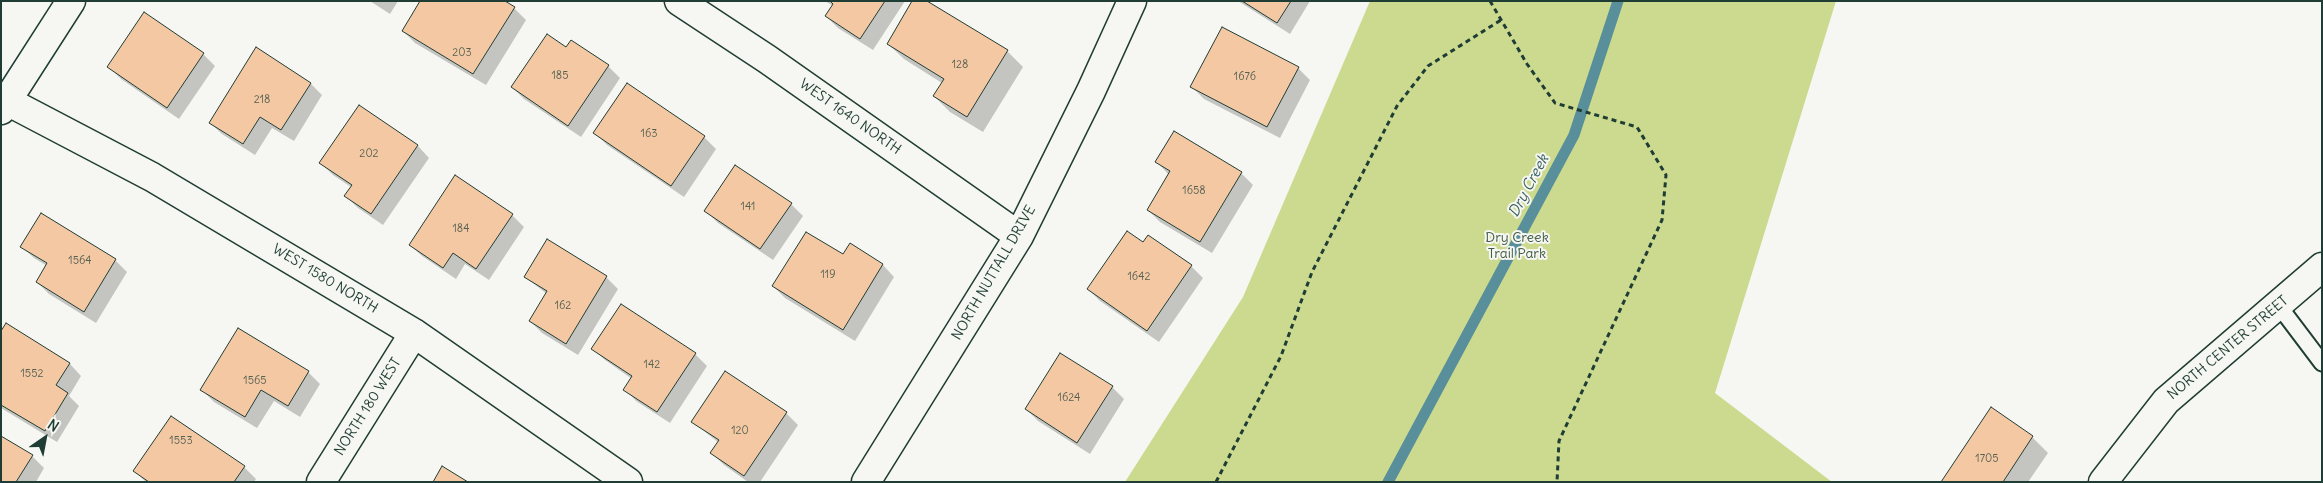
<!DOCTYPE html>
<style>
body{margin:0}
#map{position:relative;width:2323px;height:483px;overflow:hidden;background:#f6f6f2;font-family:Delius,sans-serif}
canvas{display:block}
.frame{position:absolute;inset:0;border:2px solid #1f3d34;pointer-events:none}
.north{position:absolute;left:20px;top:413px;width:50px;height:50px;-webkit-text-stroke:4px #f6f6f2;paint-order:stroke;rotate:33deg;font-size:14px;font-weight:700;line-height:20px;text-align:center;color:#1f3d34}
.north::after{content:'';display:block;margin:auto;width:18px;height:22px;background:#1f3d34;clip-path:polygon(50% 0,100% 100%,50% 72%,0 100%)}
</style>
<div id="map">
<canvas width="2323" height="483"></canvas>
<div class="frame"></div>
<div class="north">N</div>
</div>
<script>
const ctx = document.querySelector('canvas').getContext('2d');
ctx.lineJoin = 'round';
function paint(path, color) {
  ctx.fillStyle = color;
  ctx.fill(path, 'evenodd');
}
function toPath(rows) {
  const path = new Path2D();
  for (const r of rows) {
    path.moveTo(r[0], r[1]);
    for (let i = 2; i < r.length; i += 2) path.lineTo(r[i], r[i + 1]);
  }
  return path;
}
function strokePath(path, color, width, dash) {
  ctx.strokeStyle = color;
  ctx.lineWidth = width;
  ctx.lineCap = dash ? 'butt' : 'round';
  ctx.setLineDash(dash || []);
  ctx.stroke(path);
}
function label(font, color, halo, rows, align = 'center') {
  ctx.font = font + ' Delius,sans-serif';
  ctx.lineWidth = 4;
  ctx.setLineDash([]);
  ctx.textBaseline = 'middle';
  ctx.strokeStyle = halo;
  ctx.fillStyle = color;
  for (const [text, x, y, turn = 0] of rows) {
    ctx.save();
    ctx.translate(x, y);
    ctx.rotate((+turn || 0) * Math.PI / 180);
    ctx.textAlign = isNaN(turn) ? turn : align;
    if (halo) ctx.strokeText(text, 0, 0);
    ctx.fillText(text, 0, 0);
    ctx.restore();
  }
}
paint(toPath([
 [1370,1,1836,1,1715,393,1832,482,1125,482,1243,297]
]), '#cbda8e');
paint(toPath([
 [370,1,398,1,390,14],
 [825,1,905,1,873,50,838,28,826,16,833,6],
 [1238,1,1310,1,1290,34],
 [514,8,526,20,486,85,415,43,403,31],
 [145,14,203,54,215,66,179,119,121,79,109,67],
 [571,41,608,66,620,78,581,137,524,99,512,87,567,49],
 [888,44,1007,51,1023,67,983,132,950,112,934,96,942,83,904,59],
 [1298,68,1310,80,1280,138,1204,99,1192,87],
 [311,84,322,95,294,141,272,128,255,155,222,134,210,123],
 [359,106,418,146,429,158,383,225,358,208,346,196,351,187,333,175,321,163],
 [595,133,704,137,716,149,684,197,607,145],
 [1157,162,1241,173,1253,185,1212,253,1160,222,1148,210,1168,174],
 [736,167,791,204,803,216,773,260,718,223,706,211],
 [42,214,115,260,127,272,96,323,49,294,37,282,47,266,34,258,22,247],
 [512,215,524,227,489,280,465,264,456,279,422,256,410,245],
 [1148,237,1191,266,1203,278,1159,342,1100,301,1088,289,1143,244],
 [547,241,606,277,618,289,578,355,542,333,530,321,547,294,525,277],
 [850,245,883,265,894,277,855,341,785,298,773,286,843,256],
 [6,325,70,364,81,376,69,396,79,406,57,442,1,408,1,333],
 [593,349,695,354,707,366,670,423,636,401,625,389,632,379,605,360],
 [1061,355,1112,387,1124,399,1090,454,1038,421,1026,409],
 [308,372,320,384,300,417,274,401,257,428,214,402,202,390],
 [1991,409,2032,437,2048,453,2028,482,1943,482],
 [786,413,798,425,760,482,748,482,724,465,712,453,719,443,693,422],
 [32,456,44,468,36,482,1,482],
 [244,467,256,479,254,482,146,482,135,471]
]), '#0003');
strokePath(toPath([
 [1388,482,1574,135,1618,1]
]), '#588f9a', 11);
const building = toPath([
 [420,1,505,1,515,7,473,74,402,31,420,1],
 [830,1,885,1,860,39,825,16,833,4,830,1],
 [912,1,927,1,1008,50,967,117,933,96,944,79,887,44,912,1],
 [1242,1,1291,1,1277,23,1242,1],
 [144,12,204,53,167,108,107,67,144,12],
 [1222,27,1299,67,1267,127,1190,87,1222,27],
 [547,34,566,47,571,40,609,65,568,126,511,87,547,34],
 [256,47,311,83,281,130,260,117,243,144,209,123,256,47],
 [627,83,705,136,671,186,593,133,627,83],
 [359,105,418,145,371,214,344,196,352,185,319,163,359,105],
 [1174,131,1242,172,1200,242,1147,210,1170,171,1155,162,1174,131],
 [735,165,792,203,760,249,704,211,735,165],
 [455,175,513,214,476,269,453,253,443,268,409,245,455,175],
 [41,213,116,259,84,312,36,282,47,263,20,247,41,213],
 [1127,231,1143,242,1148,235,1192,265,1147,331,1087,289,1127,231],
 [806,232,843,254,850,243,883,264,843,330,772,286,806,232],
 [547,239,607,276,566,344,529,321,547,291,524,277,547,239],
 [621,304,696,353,657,412,623,390,632,376,591,349,621,304],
 [6,323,70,363,56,385,68,393,45,431,1,405,1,331,6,323],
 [238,328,309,371,288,406,261,390,245,417,200,390,238,328],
 [1060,353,1113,386,1077,443,1025,409,1060,353],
 [725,371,787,412,744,476,710,453,719,440,691,422,725,371],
 [1991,407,2033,436,2003,482,1941,482,1991,407],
 [171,416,245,466,234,482,149,482,133,471,171,416],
 [1,436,33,455,16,482,1,482,1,436],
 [442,466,468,482,433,482,442,466]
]);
paint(building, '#f5c8a4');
strokePath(building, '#1f3d34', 1);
const service = toPath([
 [2279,306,2322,363]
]);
const minor = toPath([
 [679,1,767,59,1019,236],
 [7,101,152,177,414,333,628,482],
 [1,110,71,1],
 [321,482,414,333],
 [866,482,1019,236,1091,91,1132,1]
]);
const tertiary = toPath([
 [2103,482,2166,401,2322,267]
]);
strokePath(service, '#1f3d34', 19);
strokePath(minor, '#1f3d34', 31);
strokePath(tertiary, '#1f3d34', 31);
strokePath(toPath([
 [1490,1,1527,64,1555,103,1637,127,1666,175,1662,220,1559,441,1557,482],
 [1216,482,1281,356,1312,272,1397,106,1428,66,1501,20]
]), '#1f3d34', 3, [5, 4]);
strokePath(service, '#f6f6f2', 15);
strokePath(minor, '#f6f6f2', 28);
strokePath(tertiary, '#f6f6f2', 28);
label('11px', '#546050', null, [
 ["203",462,53],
 ["128",960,65],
 ["185",560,76],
 ["1676",1245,77],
 ["218",262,100],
 ["163",649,134],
 ["202",369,154],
 ["1658",1194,191],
 ["141",748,207],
 ["184",461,229],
 ["1564",80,261],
 ["119",828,275],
 ["1642",1139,277],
 ["162",563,306],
 ["142",652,365],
 ["1552",32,374],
 ["1565",255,381],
 ["1624",1069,398],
 ["120",740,431],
 ["1553",181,441],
 ["1705",1987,459]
]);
label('14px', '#1f3d34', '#f6f6f2', [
 ["WEST 1640 NORTH",850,117,35],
 ["NORTH NUTTALL DRIVE",994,273,-60],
 ["WEST 1580 NORTH",325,279,31],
 ["NORTH CENTER STREET",2228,348,-40],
 ["NORTH 180 WEST",368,407,-58]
]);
label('14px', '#415c46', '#f6f6f2', [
 ["Dry Creek",1517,238],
 ["Trail Park",1517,254]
]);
label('italic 15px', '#375f5e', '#f6f6f2', [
 ["Dry Creek",1529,186,-62]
]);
</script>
